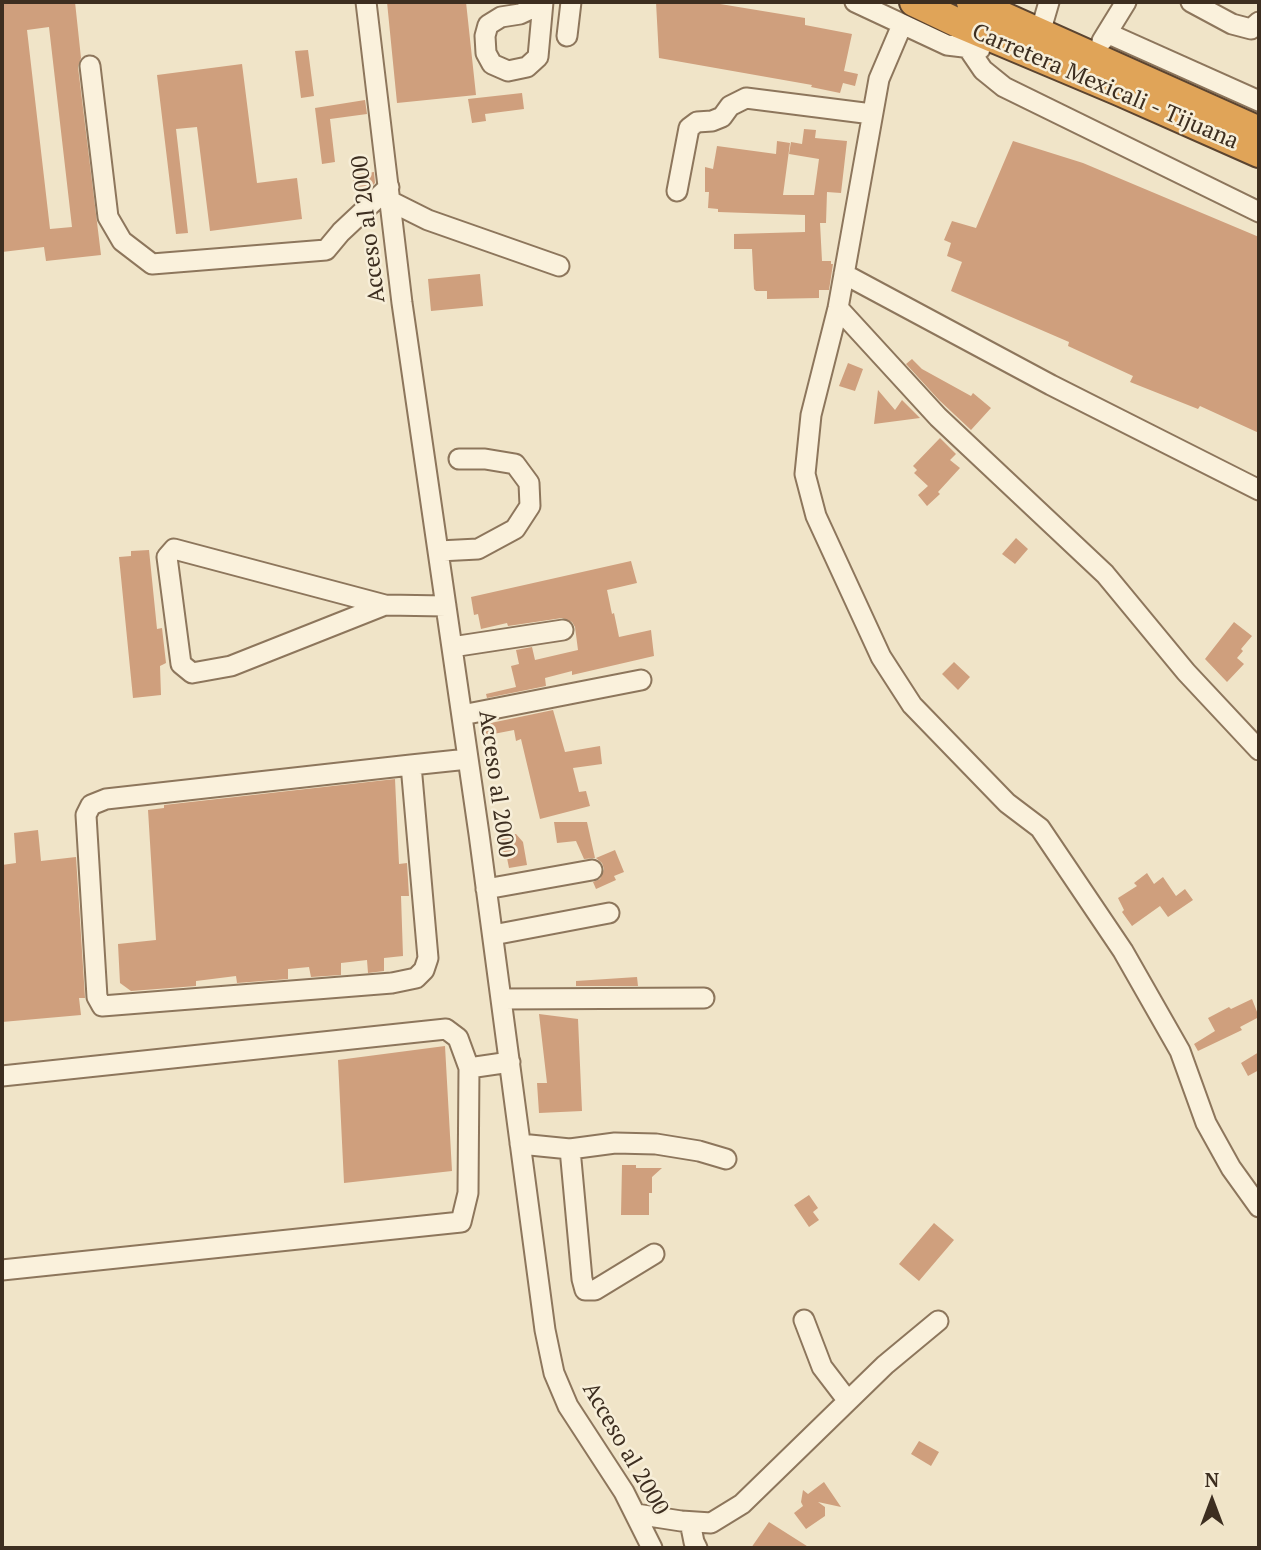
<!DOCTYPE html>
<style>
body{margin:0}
#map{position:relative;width:1261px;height:1550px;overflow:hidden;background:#f0e4c8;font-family:"PT Serif",serif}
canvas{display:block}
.frame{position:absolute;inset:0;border:4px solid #3d2e20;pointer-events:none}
.north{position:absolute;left:1177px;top:1466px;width:70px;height:70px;-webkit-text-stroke:5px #f7eed8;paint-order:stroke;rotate:0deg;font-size:19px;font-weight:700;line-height:28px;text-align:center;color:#3d2e20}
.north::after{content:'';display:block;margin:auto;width:24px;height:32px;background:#3d2e20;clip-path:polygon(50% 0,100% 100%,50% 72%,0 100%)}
</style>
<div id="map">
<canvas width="1261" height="1550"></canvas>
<div class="frame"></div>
<div class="north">N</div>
</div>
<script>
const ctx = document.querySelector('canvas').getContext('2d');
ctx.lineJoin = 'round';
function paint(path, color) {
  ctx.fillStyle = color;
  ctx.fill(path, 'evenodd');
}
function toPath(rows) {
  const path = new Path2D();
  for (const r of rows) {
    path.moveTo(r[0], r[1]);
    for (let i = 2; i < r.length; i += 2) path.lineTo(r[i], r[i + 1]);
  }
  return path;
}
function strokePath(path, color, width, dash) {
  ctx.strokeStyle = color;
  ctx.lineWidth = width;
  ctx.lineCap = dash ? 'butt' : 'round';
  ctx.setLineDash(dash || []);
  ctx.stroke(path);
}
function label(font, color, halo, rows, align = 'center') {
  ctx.font = font + ' "PT Serif",serif';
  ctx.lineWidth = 5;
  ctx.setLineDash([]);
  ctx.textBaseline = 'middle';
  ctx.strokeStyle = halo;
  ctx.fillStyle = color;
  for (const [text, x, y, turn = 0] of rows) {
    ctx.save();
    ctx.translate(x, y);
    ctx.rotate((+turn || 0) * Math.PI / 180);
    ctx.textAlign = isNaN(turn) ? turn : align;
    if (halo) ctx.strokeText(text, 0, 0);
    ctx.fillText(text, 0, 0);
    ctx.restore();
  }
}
paint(toPath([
 [2,2,75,2,81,58,78,67,101,255,46,261,44,247,2,252],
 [49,27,72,227,50,229,27,30],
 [387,2,466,2,476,95,397,103],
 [656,2,708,2,805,18,805,25,852,34,844,71,858,74,855,86,843,83,840,93,811,87,812,85,659,58],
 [308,50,314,96,301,98,295,51],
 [242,64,257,183,297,178,302,219,210,231,197,127,176,129,188,233,176,234,157,75],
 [522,93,524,109,485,114,486,121,472,123,468,99],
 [365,100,367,114,330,119,335,162,322,164,315,108],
 [804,129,816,130,815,138,847,141,841,193,827,192,826,223,820,223,822,261,831,261,831,264,833,264,829,290,819,290,819,298,767,299,767,291,756,291,754,289,752,249,734,249,734,234,805,232,805,215,718,212,718,209,708,208,709,192,705,192,705,167,713,169,717,146,776,154,777,141,790,143,783,195,814,195,819,159,789,154,791,142,802,144],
 [1013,141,1083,163,1259,237,1259,433,1200,406,1198,409,1130,382,1133,376,1068,346,1069,342,951,291,962,262,947,256,951,243,944,240,952,221,976,228],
 [374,172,375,183,372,186,354,188,353,175],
 [480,274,483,306,431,311,428,279],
 [912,359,922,369,971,396,973,393,991,408,971,430,939,400,906,364],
 [848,363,863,369,855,391,839,386],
 [878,390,895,410,902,400,920,418,874,424],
 [940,438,956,454,950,460,960,468,938,492,940,494,927,506,918,495,928,486,914,473,917,470,913,466],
 [1016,538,1028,549,1015,564,1002,554],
 [149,550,157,629,162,628,166,663,160,666,161,695,133,698,119,557,131,556,131,551],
 [631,561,637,583,607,590,612,614,614,613,619,637,651,630,654,656,572,675,572,671,545,678,546,686,487,698,486,694,516,687,511,666,519,664,516,650,532,647,535,660,578,650,575,627,572,622,562,618,508,626,507,623,481,629,478,614,474,615,471,597],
 [1234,622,1252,636,1241,649,1243,651,1237,658,1244,664,1227,682,1205,659],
 [954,662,970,677,958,690,942,674],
 [553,710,565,752,600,746,602,764,573,768,579,792,586,791,590,806,540,819,521,739,516,741,514,730,483,736,481,725],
 [395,779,399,864,407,863,409,896,401,896,403,956,384,958,384,971,368,973,367,960,341,963,341,975,311,977,309,967,288,969,288,979,237,983,236,976,196,981,196,986,131,991,120,983,118,944,156,940,148,810,164,808,164,805],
 [554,822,587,822,595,858,584,859,576,841,557,843],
 [38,830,41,861,76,857,85,998,79,998,81,1015,2,1022,2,865,16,863,14,833],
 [516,834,523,842,527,865,509,868,506,853,501,854,498,837],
 [615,850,624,872,614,876,616,880,596,889,593,882,600,879,604,869,602,863,596,858],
 [1147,873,1154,884,1163,877,1176,896,1185,889,1193,900,1168,917,1160,906,1132,926,1122,912,1124,910,1118,898,1137,886,1134,883],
 [637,977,638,986,576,986,576,981],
 [1252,999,1259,1017,1240,1027,1242,1030,1198,1051,1194,1044,1215,1031,1208,1018,1229,1007,1231,1009],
 [539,1014,578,1019,582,1111,539,1113,537,1083,547,1083],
 [445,1046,452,1171,344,1183,338,1060],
 [1259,1052,1259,1070,1248,1076,1241,1063],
 [622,1165,636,1165,636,1168,662,1168,652,1177,652,1193,649,1193,649,1215,621,1215],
 [809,1195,818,1208,813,1212,819,1220,809,1227,794,1205],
 [934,1223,954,1240,919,1281,899,1264],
 [919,1441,939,1452,931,1466,911,1454],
 [824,1482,841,1507,818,1502,825,1507,825,1516,806,1529,794,1513,803,1506,801,1502,803,1490,808,1494],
 [769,1522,810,1548,751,1548]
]), '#cf9f7d');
const minor = toPath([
 [366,2,402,303,479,834,545,1330,554,1373,568,1406,624,1492,652,1548],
 [539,2,535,7,520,14,501,17,488,25,485,36,486,53,492,64,508,71,527,67,538,57,543,2],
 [855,2,947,45,980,49],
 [1191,2,1232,24,1251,29,1259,22],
 [902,25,879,79,838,308,811,415,805,474,816,516,881,657,912,705,1007,803,1040,828,1123,951,1180,1051,1206,1123,1231,1168,1259,1207],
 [1107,33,1259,101],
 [567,36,571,2],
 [1102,41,1126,2],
 [1037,43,1049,2],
 [968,48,983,70,1004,87,1259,212],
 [90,66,108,217,122,241,152,264,326,250,341,232,389,187],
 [677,191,689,128,697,122,712,121,722,117,730,106,746,98,872,114],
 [390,201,428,220,559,266],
 [844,274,1051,385,1259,490],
 [838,308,938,417,1105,574,1186,672,1259,750],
 [439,551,478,549,515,529,530,506,529,483,515,464,485,459,459,459],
 [385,605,231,666,192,673,181,664,167,557,174,549,385,605,446,606],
 [452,647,563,630],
 [462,715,641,680],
 [411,765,428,958,424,970,416,978,392,983,102,1006,97,997,86,815,91,805,106,799,411,765,468,759],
 [486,889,592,870],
 [493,935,609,913],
 [501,999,704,998],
 [2,1076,446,1029,458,1038,469,1068,510,1062],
 [520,1144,570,1149,615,1143,656,1144,699,1151,726,1159],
 [570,1149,582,1279,585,1290,595,1290,654,1254],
 [2,1270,461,1222,468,1193,469,1068],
 [804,1320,822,1367,848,1401],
 [636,1514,681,1521,711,1523,742,1504,885,1365,938,1321],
 [690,1522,694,1542,697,1548]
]);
const highway = toPath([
 [914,2,960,24,1119,91,1259,153],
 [971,2,1259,131]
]);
strokePath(minor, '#8d765c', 23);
strokePath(highway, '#5b4430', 32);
strokePath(minor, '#faf1dc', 19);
strokePath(highway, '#e0a458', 28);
label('23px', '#3d2e20', '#f7eed8', [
 ["Carretera Mexicali - Tijuana",1105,87,23],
 ["Acceso al 2000",369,229,-97],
 ["Acceso al 2000",496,784,82],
 ["Acceso al 2000",625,1449,60]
]);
</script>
